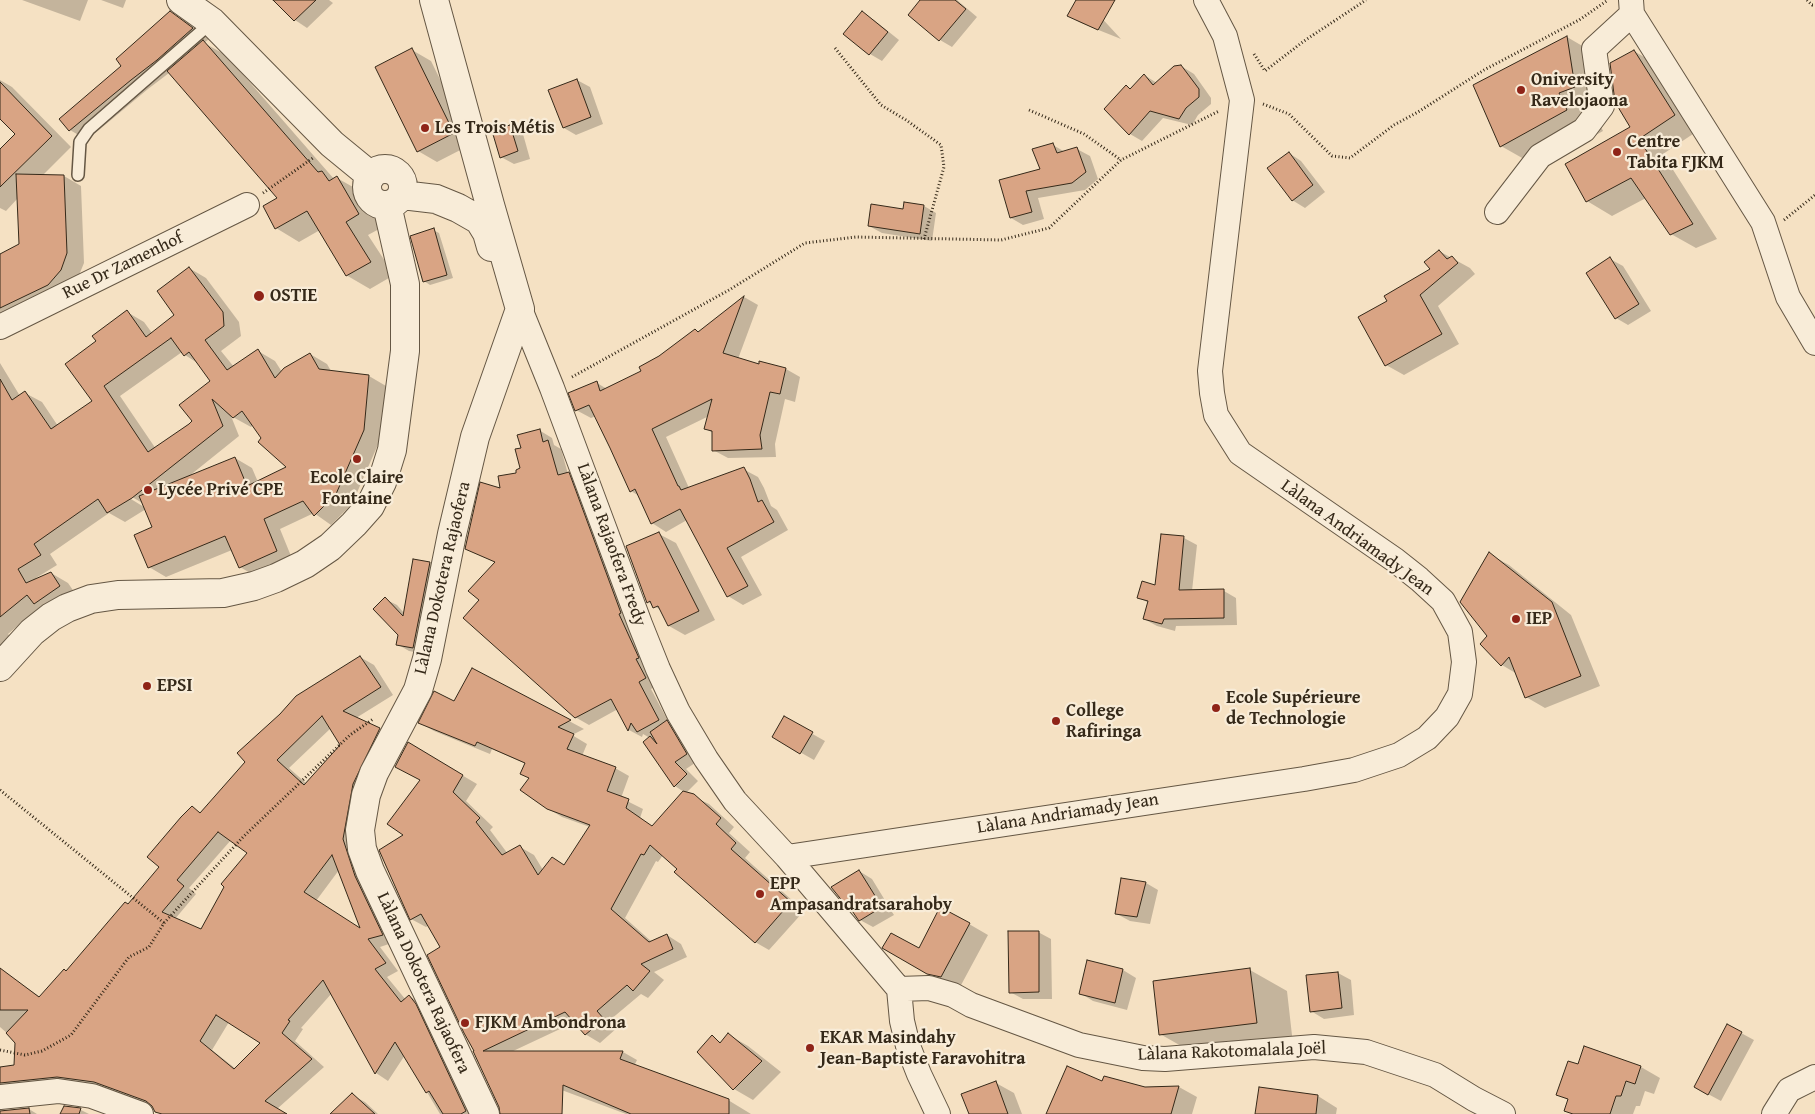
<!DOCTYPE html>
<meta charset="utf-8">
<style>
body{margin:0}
canvas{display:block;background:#f5e1c3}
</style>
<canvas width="1815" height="1114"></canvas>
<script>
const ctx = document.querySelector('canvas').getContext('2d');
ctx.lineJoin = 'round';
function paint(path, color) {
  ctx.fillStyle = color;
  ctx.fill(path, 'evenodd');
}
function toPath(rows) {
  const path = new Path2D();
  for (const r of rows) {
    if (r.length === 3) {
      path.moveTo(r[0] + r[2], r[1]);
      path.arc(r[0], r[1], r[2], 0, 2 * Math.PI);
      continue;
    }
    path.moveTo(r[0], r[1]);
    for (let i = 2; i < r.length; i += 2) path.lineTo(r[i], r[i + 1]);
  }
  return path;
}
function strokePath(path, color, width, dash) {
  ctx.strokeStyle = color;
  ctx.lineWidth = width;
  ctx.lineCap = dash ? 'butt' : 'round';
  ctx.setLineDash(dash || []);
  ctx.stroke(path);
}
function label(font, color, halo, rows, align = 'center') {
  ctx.font = font + ' "Gentium Book Plus",serif';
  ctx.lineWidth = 4.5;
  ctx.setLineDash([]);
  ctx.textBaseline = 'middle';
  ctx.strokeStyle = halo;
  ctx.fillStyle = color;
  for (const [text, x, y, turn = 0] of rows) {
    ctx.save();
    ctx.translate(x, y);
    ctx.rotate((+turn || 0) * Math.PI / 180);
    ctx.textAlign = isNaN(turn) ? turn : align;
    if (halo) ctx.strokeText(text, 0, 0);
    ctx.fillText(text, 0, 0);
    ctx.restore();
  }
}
paint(toPath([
 [22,0,88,0,80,21],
 [101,0,126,0,123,8],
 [277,0,329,0,333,3,307,28,295,20],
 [921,0,957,0,977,17,952,47,940,40],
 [1077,0,1109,0,1097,13,1121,39,1081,23,1068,16],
 [170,12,187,22,209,39,204,43,226,55,334,179,337,178,360,191,381,228,368,235,394,275,370,289,346,275,320,230,299,242,276,228,279,199,169,73,148,89,87,140,70,130,61,119,123,67],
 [862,13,874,20,899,40,882,61,870,54,845,34],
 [1567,37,1603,58,1595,114,1603,131,1538,167,1501,146],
 [412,50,431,61,472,144,437,162,418,151],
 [1634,51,1659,66,1699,130,1663,154,1717,239,1696,248,1671,234,1646,198,1612,216,1587,201,1631,127],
 [1181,66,1194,74,1211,98,1211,104,1198,115,1192,125,1163,118,1142,141,1130,134,1126,86,1131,89,1144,75,1157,83],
 [0,80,12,87,71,147,42,176,64,176,81,186,84,263,77,280,0,325,0,256,21,245,18,198,6,211,0,208,0,151,17,134,0,117],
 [577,80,590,87,603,124,576,135,564,128],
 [510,127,523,134,530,159,514,164,501,157],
 [1053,145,1065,152,1077,149,1090,156,1098,179,1085,190,1038,198,1044,219,1023,225,1011,218,1000,181,1042,170],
 [1289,153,1301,161,1325,192,1305,208,1292,200],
 [924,206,936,213,932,241,882,233,869,226],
 [433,230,439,233,453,278,430,285,424,281],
 [1439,251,1470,268,1475,274,1438,306,1459,344,1404,375,1386,365,1389,301,1432,269],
 [1610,259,1623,266,1651,311,1628,325,1616,318],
 [189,268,206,278,239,322,241,336,221,351,234,367,258,351,275,361,282,372,310,354,327,364,331,371,369,376,386,386,380,440,352,504,331,525,314,513,280,529,293,561,257,577,240,567,232,550,166,577,149,567,154,528,146,509,125,522,109,513,50,554,57,565,36,578,37,579,51,573,68,583,77,596,52,613,41,606,8,634,19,646,0,663,0,363,20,396,25,393,42,402,58,426,94,402,98,341,127,312,144,322,152,333,176,315],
 [182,352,185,355,199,364,212,381,190,425,156,449,120,396],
 [231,416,251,427,253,425,288,468,258,482,252,468,235,458,188,477,239,436],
 [127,494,144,504,144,507,126,496],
 [744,297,758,305,738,359,760,366,786,369,800,377,795,402,785,399,775,444,776,457,728,458,713,450,713,433,706,429,709,416,666,437,689,488,743,469,758,477,764,488,771,506,777,510,788,530,741,557,762,595,743,605,728,596,687,520,666,532,652,523,639,496,631,491,596,416,591,418,576,410,597,383,607,389,643,372,695,330,699,332],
 [539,430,552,438,554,445,561,449,568,474,581,481,658,685,651,689,669,723,678,729,698,761,686,769,698,781,686,793,709,804,734,827,729,833,750,852,745,858,804,911,769,950,755,942,663,855,658,862,656,861,625,918,652,942,667,935,681,944,687,957,654,972,664,980,648,998,641,994,610,1020,617,1028,600,1043,585,1034,575,1022,511,1052,623,1052,637,1060,634,1066,653,1114,626,1114,532,1079,553,1114,501,1114,500,1107,441,948,429,925,426,927,411,919,405,835,421,780,409,744,477,784,466,801,493,827,490,830,508,854,520,847,534,855,543,870,565,866,590,827,562,817,547,808,530,778,526,764,492,749,490,754,434,731,420,723,455,702,472,669,584,729,572,735,587,744,582,756,615,768,629,776,621,798,643,809,640,818,653,827,684,792,675,786,645,742,650,738,643,734,642,737,629,730,618,709,589,725,575,717,481,600,496,563,466,548,501,490,521,469,522,448],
 [659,534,676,543,715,620,685,635,669,626,662,611,648,602],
 [1184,538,1197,545,1192,591,1224,591,1236,598,1237,625,1176,626,1175,631,1157,626,1144,619,1149,603,1139,598,1156,586],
 [1489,554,1509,565,1571,615,1600,686,1545,708,1526,697,1517,674,1502,665,1482,644,1489,636],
 [414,560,430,563,442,570,425,654,409,651,397,644,399,635,385,599,397,605,404,613],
 [360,657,374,665,393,695,356,718,392,737,356,847,395,942,380,947,398,971,387,977,406,1000,409,996,422,1004,450,1058,444,1063,452,1067,474,1114,440,1114,405,1055,388,1081,376,1073,332,993,301,1028,303,1029,295,1041,324,1067,277,1109,284,1114,161,1114,156,1111,153,1105,108,1089,71,1084,0,1101,0,1068,15,1067,17,1042,0,1027,0,969,40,997,67,972,128,906,161,867,192,808,202,813],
 [331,728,342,745,307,784,289,768],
 [231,840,249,852,226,887,201,931,175,919,196,894,189,888],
 [339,870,362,930,316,901],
 [229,1022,262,1043,236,1069,212,1050],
 [784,718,825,741,814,760,773,737],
 [859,871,872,879,894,915,873,927,860,920,850,905,845,902],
 [1146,883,1158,890,1150,924,1130,921,1117,914],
 [969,924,988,935,960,987,948,985,884,948,919,949],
 [1038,932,1051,939,1052,999,1023,999,1010,992],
 [1088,962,1123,970,1136,978,1127,1010,1093,1001,1080,993],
 [1250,970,1287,991,1293,1044,1197,1055,1160,1034],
 [1338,973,1351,980,1354,1015,1324,1019,1311,1011],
 [1741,1033,1754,1040,1721,1101,1695,1087],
 [729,1035,748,1046,781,1072,753,1100,734,1089,699,1052,712,1037,722,1043],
 [1578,1066,1641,1067,1660,1078,1654,1094,1645,1091,1640,1106,1636,1106,1633,1114,1572,1114,1565,1110,1568,1100,1557,1094],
 [996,1083,1014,1093,1022,1114,970,1114],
 [1103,1083,1145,1088,1179,1087,1197,1097,1192,1114,1047,1114],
 [352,1095,365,1102,378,1114,332,1114],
 [1318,1096,1337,1108,1336,1114,1256,1114],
 [728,1100,751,1114,669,1114],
 [65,1107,81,1110,89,1114,61,1114],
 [0,1109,1,1112,29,1109,37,1114,0,1114]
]), '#0003');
const building = toPath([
 [273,0,316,0,294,21,273,0],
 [920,0,955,0,966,9,939,41,908,15,920,0],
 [1076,0,1115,0,1098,30,1067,16,1076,0],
 [170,11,193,28,157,60,131,80,69,131,59,119,121,66,116,59,170,11],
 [862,11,888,32,869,55,843,34,862,11],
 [1567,36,1575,87,1559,93,1567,110,1500,147,1473,85,1567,36],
 [203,40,318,172,322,171,329,181,337,176,359,214,346,222,371,262,346,276,307,211,275,229,263,206,277,198,167,71,203,40],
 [412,48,454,133,417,152,375,67,412,48],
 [1634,50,1675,115,1639,139,1693,224,1670,235,1631,178,1586,202,1565,164,1630,127,1615,102,1610,63,1634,50],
 [1181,65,1199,89,1199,97,1186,108,1179,119,1150,111,1129,135,1104,109,1126,85,1130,89,1144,74,1153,85,1174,66,1181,65],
 [577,79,591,117,563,128,548,90,577,79],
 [0,82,52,136,0,187,0,149,15,134,0,119,0,82],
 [510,125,518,151,500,158,492,131,510,125],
 [1053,143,1057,153,1077,147,1086,172,1072,183,1026,191,1032,212,1010,218,999,180,1040,169,1032,149,1053,143],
 [1289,152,1313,185,1292,201,1267,168,1289,152],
 [16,174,64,175,67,253,61,270,48,285,0,308,0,254,19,244,16,174],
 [904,202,924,205,920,234,868,226,871,204,903,209,904,202],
 [434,228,447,275,423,282,410,236,434,228],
 [1439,250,1447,259,1452,256,1458,263,1420,295,1442,334,1385,366,1358,317,1387,301,1384,296,1430,269,1424,262,1439,250],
 [1610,257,1639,304,1615,319,1586,273,1610,257],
 [189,267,223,312,224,326,205,340,227,370,258,349,275,378,284,368,310,353,319,369,369,375,364,430,336,494,314,516,303,501,264,519,277,551,239,568,225,536,148,568,134,535,152,527,139,496,235,457,247,486,286,467,258,442,261,438,242,411,233,418,212,399,223,426,132,498,107,513,98,499,34,544,41,555,18,569,26,583,51,572,60,586,34,604,27,595,0,617,0,379,12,400,25,391,51,429,92,401,65,364,96,341,92,336,127,310,146,337,174,315,157,291,189,267],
 [171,338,184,356,189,352,210,381,179,405,192,421,189,424,148,452,104,386,171,338],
 [744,296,723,353,759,364,759,361,786,368,780,394,770,392,760,435,762,449,712,451,712,431,704,429,712,399,652,429,678,486,679,486,681,490,744,467,750,479,758,502,762,500,774,522,727,548,748,586,727,597,680,509,651,524,635,489,630,492,610,448,589,405,575,411,568,393,597,381,600,391,641,371,639,367,659,356,695,329,698,332,744,296],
 [540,429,543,442,548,440,558,475,569,472,621,613,619,614,639,658,636,659,646,678,639,682,659,720,637,732,631,723,628,731,611,699,575,718,463,618,479,600,468,591,495,562,465,549,480,482,500,488,498,476,516,473,516,470,520,468,515,449,521,448,517,435,540,429],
 [659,532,699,611,668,626,658,606,653,608,650,601,647,603,626,546,659,532],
 [1161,534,1184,536,1179,590,1224,589,1224,618,1164,619,1162,624,1143,619,1148,601,1137,598,1142,581,1155,585,1161,534],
 [1489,552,1552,602,1581,676,1525,698,1509,657,1501,666,1480,644,1487,636,1460,602,1489,552],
 [413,559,430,562,413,648,396,645,398,635,373,609,385,597,403,616,413,559],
 [360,656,381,687,343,711,380,728,353,784,343,839,355,876,383,935,368,939,386,963,375,969,401,1002,409,995,416,1004,466,1111,461,1114,443,1114,429,1091,426,1093,395,1042,375,1074,323,980,288,1020,290,1021,282,1033,312,1059,265,1101,287,1114,162,1114,155,1112,152,1106,146,1101,94,1082,57,1077,0,1083,0,1067,14,1065,15,1043,6,1033,28,1010,0,1010,0,968,39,997,64,969,66,971,125,902,128,904,159,867,147,857,181,817,192,806,200,813,245,762,237,753,280,714,296,696,360,656],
 [322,716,340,745,304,785,277,760,322,716],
 [218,832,247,853,221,884,224,887,201,929,162,912,184,886,177,880,218,832],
 [332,855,360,928,304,892,332,855],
 [216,1015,260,1043,234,1069,200,1041,216,1015],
 [472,668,571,720,558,727,574,734,567,749,616,767,607,791,629,799,626,808,652,826,683,791,694,794,721,818,716,824,736,843,731,849,791,902,755,943,674,872,677,869,650,845,644,855,641,854,611,909,649,942,667,934,673,949,641,964,650,971,633,991,627,985,597,1011,604,1019,585,1035,565,1012,483,1051,623,1051,620,1059,729,1099,729,1114,631,1114,563,1085,562,1114,500,1114,499,1107,473,1051,474,1051,464,1033,427,955,440,947,421,914,410,920,379,850,403,835,387,824,420,780,395,767,408,742,463,775,453,792,480,818,476,822,502,855,520,845,538,875,552,857,564,865,590,825,547,809,520,790,529,778,520,774,525,763,477,742,475,746,418,723,434,691,454,701,472,668],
 [784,716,813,732,800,754,772,737,784,716],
 [667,720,687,754,675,762,687,774,674,787,643,742,650,736,657,744,650,732,667,720],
 [859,870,882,907,859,921,846,902,844,903,831,887,859,870],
 [1121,878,1146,882,1137,917,1115,914,1121,878],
 [940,907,970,923,941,977,927,974,882,948,891,933,919,948,940,907],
 [1008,931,1039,931,1039,992,1009,993,1008,931],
 [1087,960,1123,969,1115,1003,1079,994,1087,960],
 [1250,968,1257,1023,1159,1035,1153,981,1250,968],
 [1338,972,1342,1008,1310,1012,1306,975,1338,972],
 [1727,1024,1742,1032,1708,1095,1694,1087,1727,1024],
 [728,1033,762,1061,733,1090,697,1052,712,1035,720,1043,728,1033],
 [1584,1046,1641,1066,1635,1084,1626,1081,1621,1096,1616,1096,1610,1114,1573,1114,1564,1111,1568,1099,1556,1095,1568,1061,1578,1064,1584,1046],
 [1067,1066,1102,1081,1104,1076,1145,1087,1179,1086,1171,1114,1046,1114,1067,1066],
 [996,1081,1008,1114,969,1114,961,1094,996,1081],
 [1259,1087,1318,1095,1316,1114,1255,1114,1259,1087],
 [352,1093,375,1114,330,1114,352,1093],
 [64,1106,81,1108,79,1114,60,1114,64,1106],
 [29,1108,30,1114,0,1114,0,1111,29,1108]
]);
paint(building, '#d9a484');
strokePath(building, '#352919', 1);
const service = toPath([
 [78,175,80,142,89,129,212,22]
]);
const minor = toPath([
 [1631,0,1632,14,1763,222,1788,297,1815,343],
 [1497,212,1540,156,1584,130,1602,106,1594,49,1632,14],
 [520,309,552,388,640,624,658,669,678,712,706,759,735,801,787,857,899,989,902,1021,908,1046,919,1074,938,1114],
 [0,327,247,205],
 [787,857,1304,779,1354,770,1399,755,1427,738,1447,717,1460,694,1464,662,1460,632,1443,601,1419,579,1395,560,1240,453,1216,415,1212,393,1210,371,1242,100,1225,36,1206,0],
 [899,989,929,988,953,995,971,1005,1079,1045,1143,1058,1165,1059,1314,1047,1366,1052,1435,1075,1474,1099,1503,1114],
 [0,1097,58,1091,92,1096,141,1114],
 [1774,1114,1789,1090,1815,1077]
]);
const tertiary = toPath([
 [181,0,212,22,332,144,371,176],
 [434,0,490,205,520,309],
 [385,187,18],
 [402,195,436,199,458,208,479,220,487,233,491,247],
 [0,667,32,632,51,617,67,608,91,599,118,595,223,593,254,586,276,578,305,564,330,547,354,524,370,506,382,482,392,450,405,351,405,284,387,205],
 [485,1114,370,871,362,849,360,830,366,795,374,773,418,690,427,659,452,534,475,437,520,309]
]);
strokePath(service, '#655744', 14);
strokePath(minor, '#655744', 26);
strokePath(tertiary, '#655744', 30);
strokePath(toPath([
 [1807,0,1812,5,1815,5],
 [835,48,881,105,906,120,941,145,944,167,924,239],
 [1254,54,1265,71,1304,41,1366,0],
 [1263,104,1289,114,1332,156,1350,158,1394,125,1418,112,1484,70,1579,20,1608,0],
 [1029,110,1084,134,1121,160],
 [263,193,313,158],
 [1784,220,1815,195],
 [572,377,729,290,805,243,856,237,1001,240,1049,228,1121,160,1219,111],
 [0,790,164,923],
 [0,1050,25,1055,42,1051,71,1035,129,957,149,947,164,923,243,837,350,735,373,719]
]), '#352919', 3, [1, 2.5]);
strokePath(service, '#f8ecd8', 11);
strokePath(minor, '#f8ecd8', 24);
strokePath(tertiary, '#f8ecd8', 28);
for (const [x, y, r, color] of [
 [1521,90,5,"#8f2418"],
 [425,128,5,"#8f2418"],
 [1617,152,5,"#8f2418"],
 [259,296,6,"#8f2418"],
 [357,459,5,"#8f2418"],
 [148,490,5,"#8f2418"],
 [1516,619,5,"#8f2418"],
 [147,686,5,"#8f2418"],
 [1216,708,5,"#8f2418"],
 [1056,721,5,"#8f2418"],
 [760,894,5,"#8f2418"],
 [465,1023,5,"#8f2418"],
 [810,1048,5,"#8f2418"]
]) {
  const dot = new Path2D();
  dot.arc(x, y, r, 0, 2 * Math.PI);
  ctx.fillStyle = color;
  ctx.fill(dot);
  strokePath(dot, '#f8ecd8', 2);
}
label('bold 18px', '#352919', '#f8ecd8', [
 ["Oniversity",1531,80],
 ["Ravelojaona",1531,101],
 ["Les Trois Métis",435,128],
 ["Centre",1627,142],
 ["Tabita FJKM",1627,163],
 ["OSTIE",270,296],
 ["Ecole Claire",357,478,"center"],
 ["Fontaine",357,499,"center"],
 ["Lycée Privé CPE",158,490],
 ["IEP",1526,619],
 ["EPSI",157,686],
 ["Ecole Supérieure",1226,698],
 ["de Technologie",1226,719],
 ["College",1066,711],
 ["Rafiringa",1066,732],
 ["EPP",770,884],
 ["Ampasandratsarahoby",770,905],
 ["FJKM Ambondrona",475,1023],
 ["EKAR Masindahy",820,1038],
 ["Jean-Baptiste Faravohitra",820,1059]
], 'left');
label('18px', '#352919', '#f8ecd8', [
 ["Rue Dr Zamenhof",123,266,-26],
 ["Làlana Andriamady Jean",1357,538,36],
 ["Làlana Rajaofera Fredy",611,545,70],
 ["Làlana Dokotera Rajaofera",443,578,-77],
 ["Làlana Andriamady Jean",1068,814,-9],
 ["Làlana Dokotera Rajaofera",423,983,65],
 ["Làlana Rakotomalala Joël",1232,1052,-2]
]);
</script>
